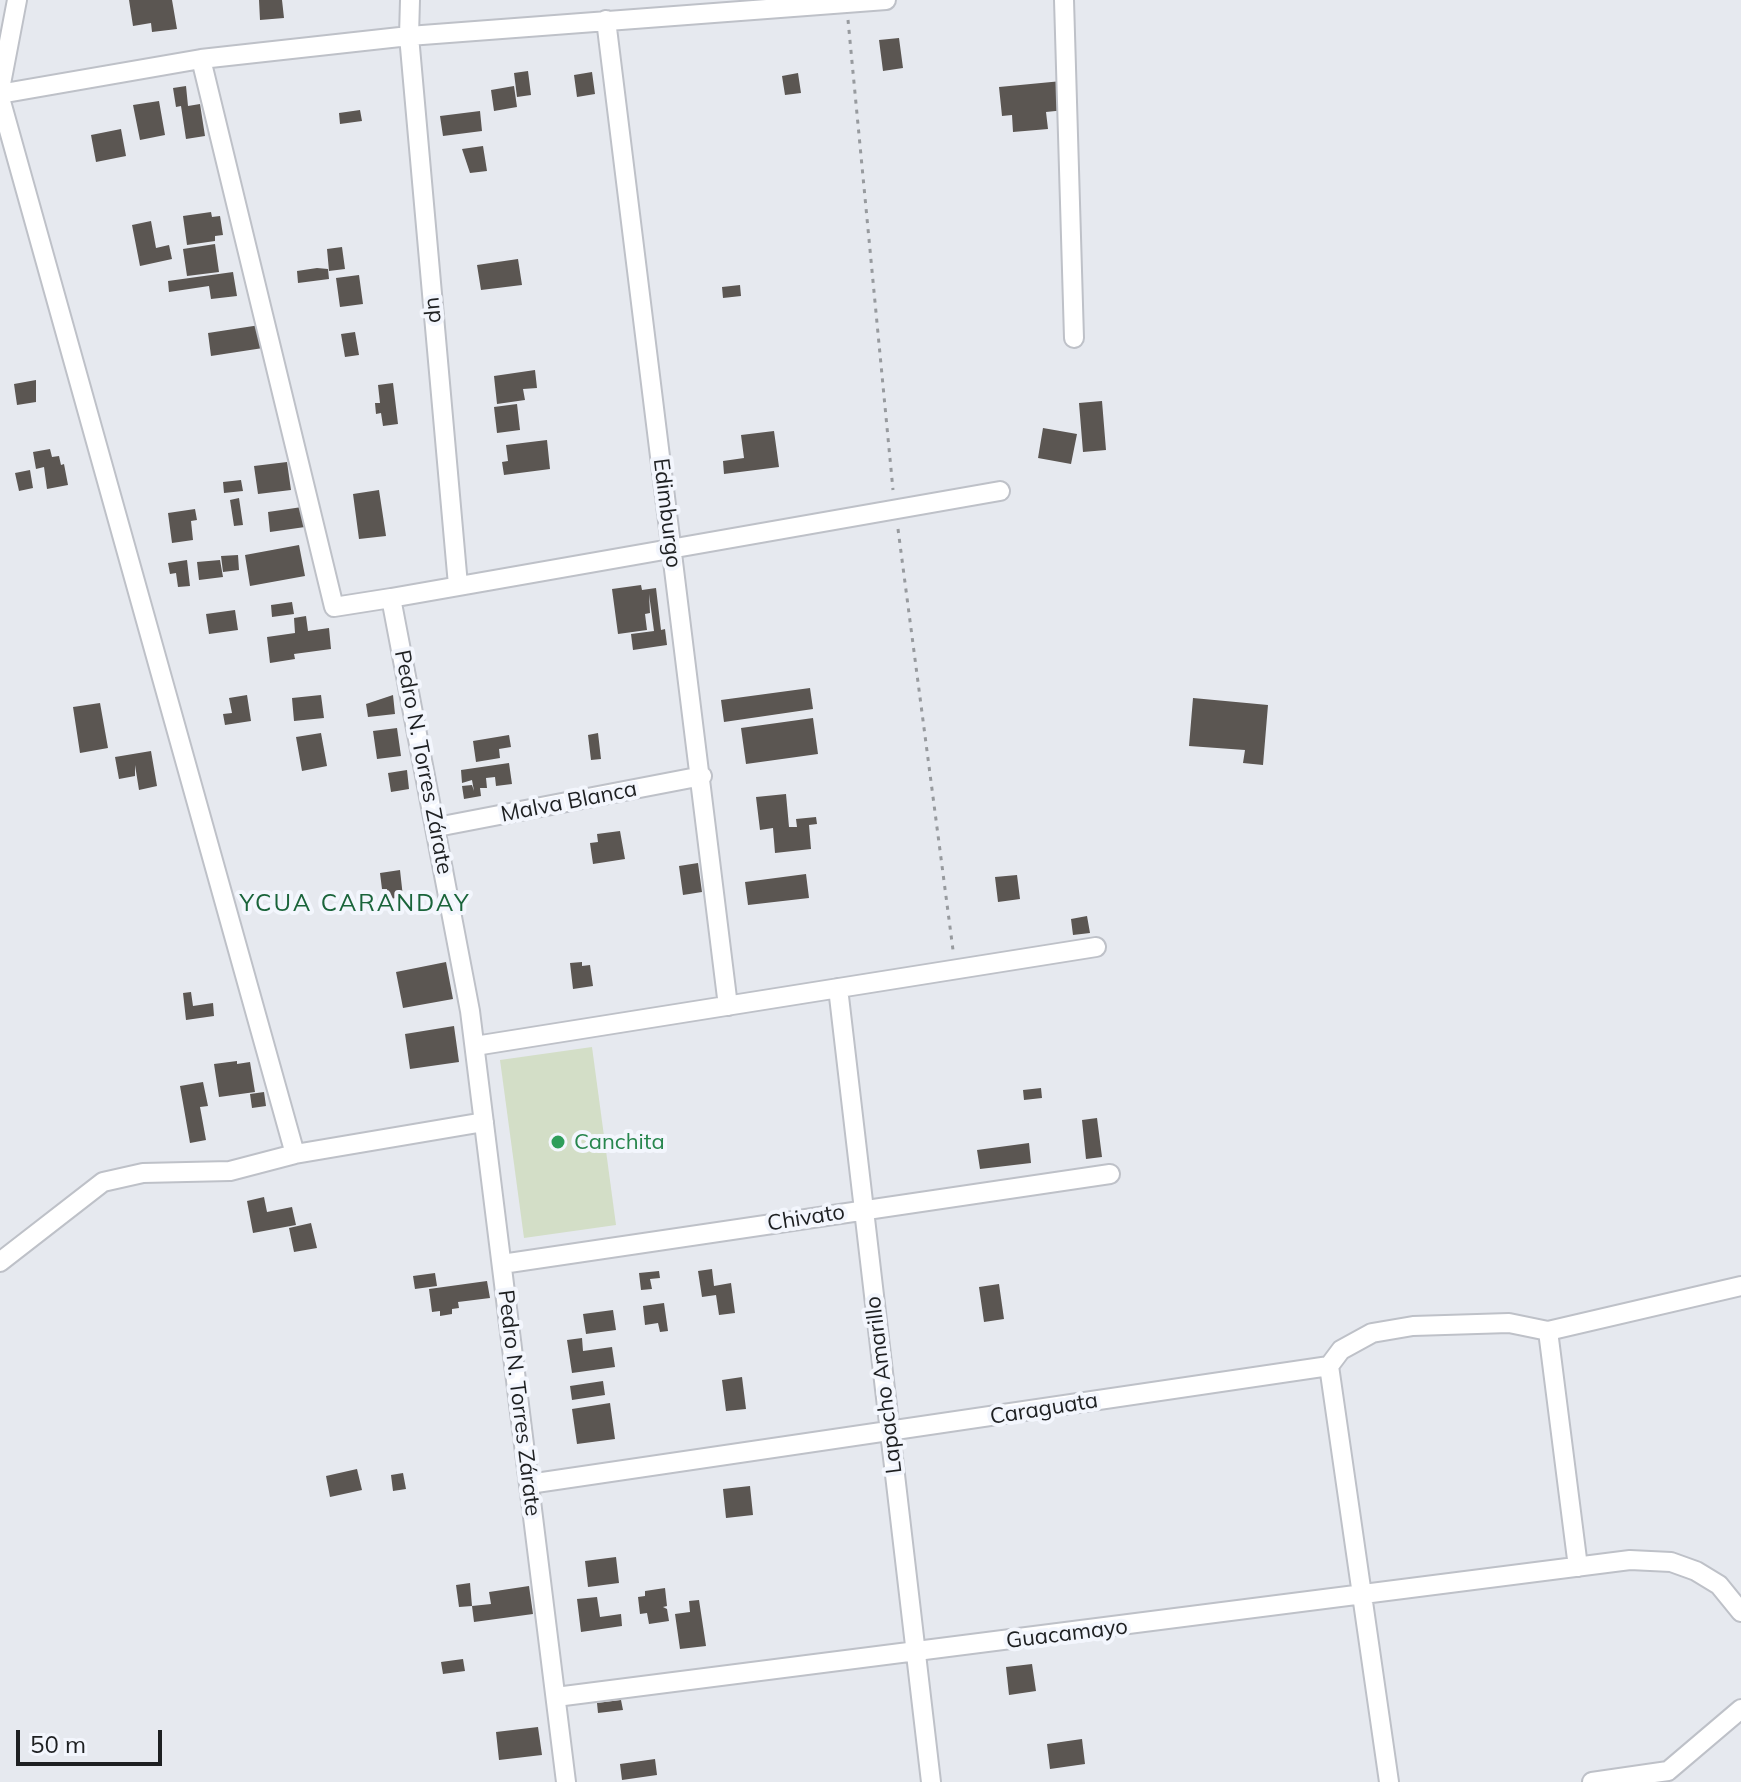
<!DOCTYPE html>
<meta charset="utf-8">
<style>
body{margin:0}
#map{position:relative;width:1741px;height:1782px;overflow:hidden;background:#e6e9ef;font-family:Mulish,sans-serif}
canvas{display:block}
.scale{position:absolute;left:16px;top:1730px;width:146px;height:36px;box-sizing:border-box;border:4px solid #1e2022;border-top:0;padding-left:10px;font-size:24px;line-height:28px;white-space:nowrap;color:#1e2022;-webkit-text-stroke:6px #f3f6fd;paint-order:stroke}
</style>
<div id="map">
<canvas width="1741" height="1782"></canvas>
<div class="scale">50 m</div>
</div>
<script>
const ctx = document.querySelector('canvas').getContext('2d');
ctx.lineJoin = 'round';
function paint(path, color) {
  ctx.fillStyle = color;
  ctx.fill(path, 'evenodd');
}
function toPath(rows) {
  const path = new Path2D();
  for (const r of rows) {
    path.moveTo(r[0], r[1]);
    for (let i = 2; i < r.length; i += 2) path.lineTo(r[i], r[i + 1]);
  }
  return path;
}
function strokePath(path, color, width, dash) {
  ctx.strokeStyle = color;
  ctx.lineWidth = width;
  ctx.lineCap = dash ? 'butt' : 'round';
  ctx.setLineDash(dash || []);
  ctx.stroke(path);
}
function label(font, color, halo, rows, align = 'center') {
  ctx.font = font + ' Mulish,sans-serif';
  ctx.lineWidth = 8;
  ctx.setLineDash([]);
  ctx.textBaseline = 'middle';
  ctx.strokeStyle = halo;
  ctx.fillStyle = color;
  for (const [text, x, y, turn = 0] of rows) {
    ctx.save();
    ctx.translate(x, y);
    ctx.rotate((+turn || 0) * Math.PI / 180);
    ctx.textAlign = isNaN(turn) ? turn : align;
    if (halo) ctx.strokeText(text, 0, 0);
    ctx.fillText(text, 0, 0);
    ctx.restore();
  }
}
paint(toPath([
 [592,1047,616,1225,524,1238,500,1060]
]), '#d3dec7');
paint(toPath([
 [129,0,172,0,177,29,152,32,151,23,133,26],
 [259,0,282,0,284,18,260,20],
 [899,38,903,68,883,71,879,40],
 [528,71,531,95,517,97,514,73],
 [592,72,595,94,577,97,574,75],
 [798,73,801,93,785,95,782,76],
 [1062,81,1065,110,1046,112,1048,129,1013,132,1012,115,1002,116,999,87],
 [186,86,188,106,200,104,205,136,186,139,181,106,176,107,173,88],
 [514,86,517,107,494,111,491,90],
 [159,101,165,135,140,140,133,105],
 [360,110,362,121,340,124,339,113],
 [480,111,482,131,443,136,440,116],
 [121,129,126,156,96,162,91,135],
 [483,146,487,171,470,173,462,149],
 [211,212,212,217,220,216,223,235,215,236,215,241,187,245,183,216],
 [151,221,156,248,169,245,172,259,140,266,132,225],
 [215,244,219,272,187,276,183,249],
 [342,247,345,269,329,271,327,249],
 [518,259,522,285,481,290,477,265],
 [317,268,328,269,329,279,298,283,297,271],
 [233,272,237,296,211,299,209,286,169,292,168,281],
 [359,275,363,304,340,307,336,278],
 [740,285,741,296,723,298,722,287],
 [260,325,263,348,211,356,208,333],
 [355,332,359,355,345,357,341,334],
 [535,370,537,388,523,389,525,400,497,404,494,376],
 [36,380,36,402,17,405,14,384],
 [393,383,398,424,383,426,381,413,376,414,375,403,380,403,378,385],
 [1102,401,1106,450,1083,452,1079,403],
 [517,404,520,430,497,433,494,407],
 [1043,428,1077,434,1071,464,1038,458],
 [774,431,779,467,724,474,723,461,744,458,741,435],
 [547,440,550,469,504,475,502,462,508,461,506,445],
 [50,449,52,457,59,456,61,465,64,464,68,485,47,489,44,467,36,469,33,452],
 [287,462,291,490,258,494,254,466],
 [30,470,33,488,19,491,15,473],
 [241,480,243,491,224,493,223,482],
 [379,490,386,536,359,539,353,494],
 [239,498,243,525,234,526,230,500],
 [302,507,305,527,270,532,268,512],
 [195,509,197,520,191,521,193,540,172,543,168,513],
 [299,545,305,576,250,586,245,555],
 [238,555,239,570,223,572,221,556],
 [187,560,190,586,178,587,176,573,170,574,168,563],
 [220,560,223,577,199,580,197,562],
 [641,585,642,590,656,588,661,630,665,629,667,645,633,650,631,634,654,631,649,594,650,613,645,614,647,630,618,634,612,589],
 [292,602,294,614,272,617,271,605],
 [235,610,238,630,209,634,206,614],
 [306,616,308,631,329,628,331,649,294,654,295,659,270,663,267,637,295,633,294,618],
 [810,688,813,709,724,722,721,700],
 [247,695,251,721,225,725,223,714,232,713,229,698],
 [321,695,324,718,294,721,292,698],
 [393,695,395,714,368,717,366,704],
 [1193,698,1268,705,1263,765,1243,763,1245,750,1189,746],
 [100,703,108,748,80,753,73,707],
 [813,718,818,754,746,764,741,728],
 [397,728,401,756,377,759,373,731],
 [321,733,327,766,302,771,296,737],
 [598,733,601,759,591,760,588,735],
 [509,735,511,747,499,749,500,758,476,762,473,741],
 [151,751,157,786,139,790,135,765,135,776,119,779,115,757],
 [509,763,512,784,496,786,495,777,486,778,487,788,480,788,481,796,464,799,462,786,472,785,474,791,472,780,462,783,461,770],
 [407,770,409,789,391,792,388,773],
 [786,794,789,827,797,827,796,819,816,817,817,824,809,825,811,849,775,853,773,828,760,830,756,797],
 [620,831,625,859,593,864,590,843,598,842,597,834],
 [698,863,702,892,683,895,679,866],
 [400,870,403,897,389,899,387,889,382,889,380,873],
 [806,874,809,898,748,905,745,882],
 [1017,875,1020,899,998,902,995,877],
 [1087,916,1090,933,1073,935,1071,919],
 [446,962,453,999,403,1008,396,972],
 [582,962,582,966,590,965,593,986,573,989,570,963],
 [191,992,193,1006,213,1003,214,1016,186,1020,183,993],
 [454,1026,459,1062,410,1069,405,1034],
 [237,1061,237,1064,250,1062,255,1092,219,1097,214,1064],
 [203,1082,208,1106,200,1107,206,1140,190,1143,180,1086],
 [1041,1088,1042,1098,1024,1100,1023,1090],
 [264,1092,266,1106,252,1108,250,1094],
 [1097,1118,1102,1157,1086,1159,1082,1120],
 [1029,1143,1031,1163,980,1169,977,1150],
 [264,1197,267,1212,292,1207,296,1225,253,1233,247,1201],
 [311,1223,317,1248,294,1252,289,1228],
 [712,1269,714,1286,731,1283,735,1313,719,1315,716,1295,702,1297,698,1271],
 [659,1271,660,1278,650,1279,652,1289,641,1290,639,1273],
 [435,1273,437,1286,415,1289,413,1276],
 [487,1281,490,1298,458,1302,459,1308,452,1309,452,1314,440,1316,440,1311,432,1312,429,1289],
 [999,1284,1004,1319,984,1322,979,1287],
 [664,1303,668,1331,660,1332,658,1323,645,1325,643,1306],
 [613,1310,616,1330,586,1334,583,1314],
 [582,1338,583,1351,612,1347,615,1367,572,1373,567,1340],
 [742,1377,746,1409,726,1411,722,1380],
 [603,1381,605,1395,572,1400,570,1386],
 [610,1403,615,1439,577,1444,572,1409],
 [357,1469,362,1490,330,1497,326,1476],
 [403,1473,406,1489,393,1491,391,1475],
 [750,1486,753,1515,726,1518,723,1489],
 [616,1557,619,1583,588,1587,585,1561],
 [470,1583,472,1606,459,1607,456,1585],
 [529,1586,533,1614,474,1622,472,1606,491,1604,489,1592],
 [665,1588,667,1606,663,1607,667,1609,669,1621,649,1624,647,1613,640,1614,638,1597,645,1596,645,1591],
 [597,1597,600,1617,621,1614,622,1626,581,1632,577,1599],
 [699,1600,706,1646,680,1649,675,1614,690,1612,689,1601],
 [463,1659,465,1671,443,1674,441,1662],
 [1032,1664,1036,1691,1009,1695,1006,1667],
 [621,1700,623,1710,598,1713,597,1703],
 [538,1727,542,1755,499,1760,496,1732],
 [1082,1739,1085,1764,1050,1769,1047,1744],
 [655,1759,657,1775,622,1780,620,1764]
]), '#5b5652');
const street = toPath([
 [410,0,409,36,458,585],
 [1064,0,1074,338],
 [606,20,728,1006],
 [201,59,334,607,391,598,470,1011,566,1782],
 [0,89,17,0],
 [0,94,201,59,409,36,886,0],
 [0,98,295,1154],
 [391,598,1000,491],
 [437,827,702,776],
 [838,988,931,1782],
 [475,1046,1096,947],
 [0,1262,103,1182,143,1173,230,1171,295,1154,484,1122],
 [502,1264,1110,1174],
 [1548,1331,1578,1567],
 [1329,1366,1389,1782],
 [529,1484,1329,1366,1341,1350,1372,1333,1413,1326,1509,1323,1548,1331,1741,1286],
 [556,1697,1630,1560,1671,1562,1696,1571,1719,1585,1741,1612],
 [1668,1771,1741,1709],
 [1592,1782,1668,1771]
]);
strokePath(street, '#bec1c8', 22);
strokePath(toPath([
 [848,20,893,490],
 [898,529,953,950]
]), '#979a9e', 3, [4, 6]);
strokePath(street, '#fff', 18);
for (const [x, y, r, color] of [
 [558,1142,8,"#2e9e5b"]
]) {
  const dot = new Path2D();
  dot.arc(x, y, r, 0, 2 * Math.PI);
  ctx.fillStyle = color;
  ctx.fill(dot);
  strokePath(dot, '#f3f6fd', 3);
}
label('22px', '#1e2022', '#f3f6fd', [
 ["dn",433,310,-95],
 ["Edimburgo",667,513,83],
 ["Pedro N. Torres Zárate",423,762,79],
 ["Malva Blanca",569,802,-11],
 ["Chivato",806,1218,-9],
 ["Lapacho Amarillo",884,1385,-97],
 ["Pedro N. Torres Zárate",519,1403,83],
 ["Caraguata",1044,1409,-9],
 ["Guacamayo",1067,1634,-7]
]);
label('22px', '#27864d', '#f3f6fd', [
 ["Canchita",574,1142]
], 'left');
ctx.letterSpacing = '2px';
label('24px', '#1a643a', '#f3f6fd', [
 ["YCUA CARANDAY",355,904]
]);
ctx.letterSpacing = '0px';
</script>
